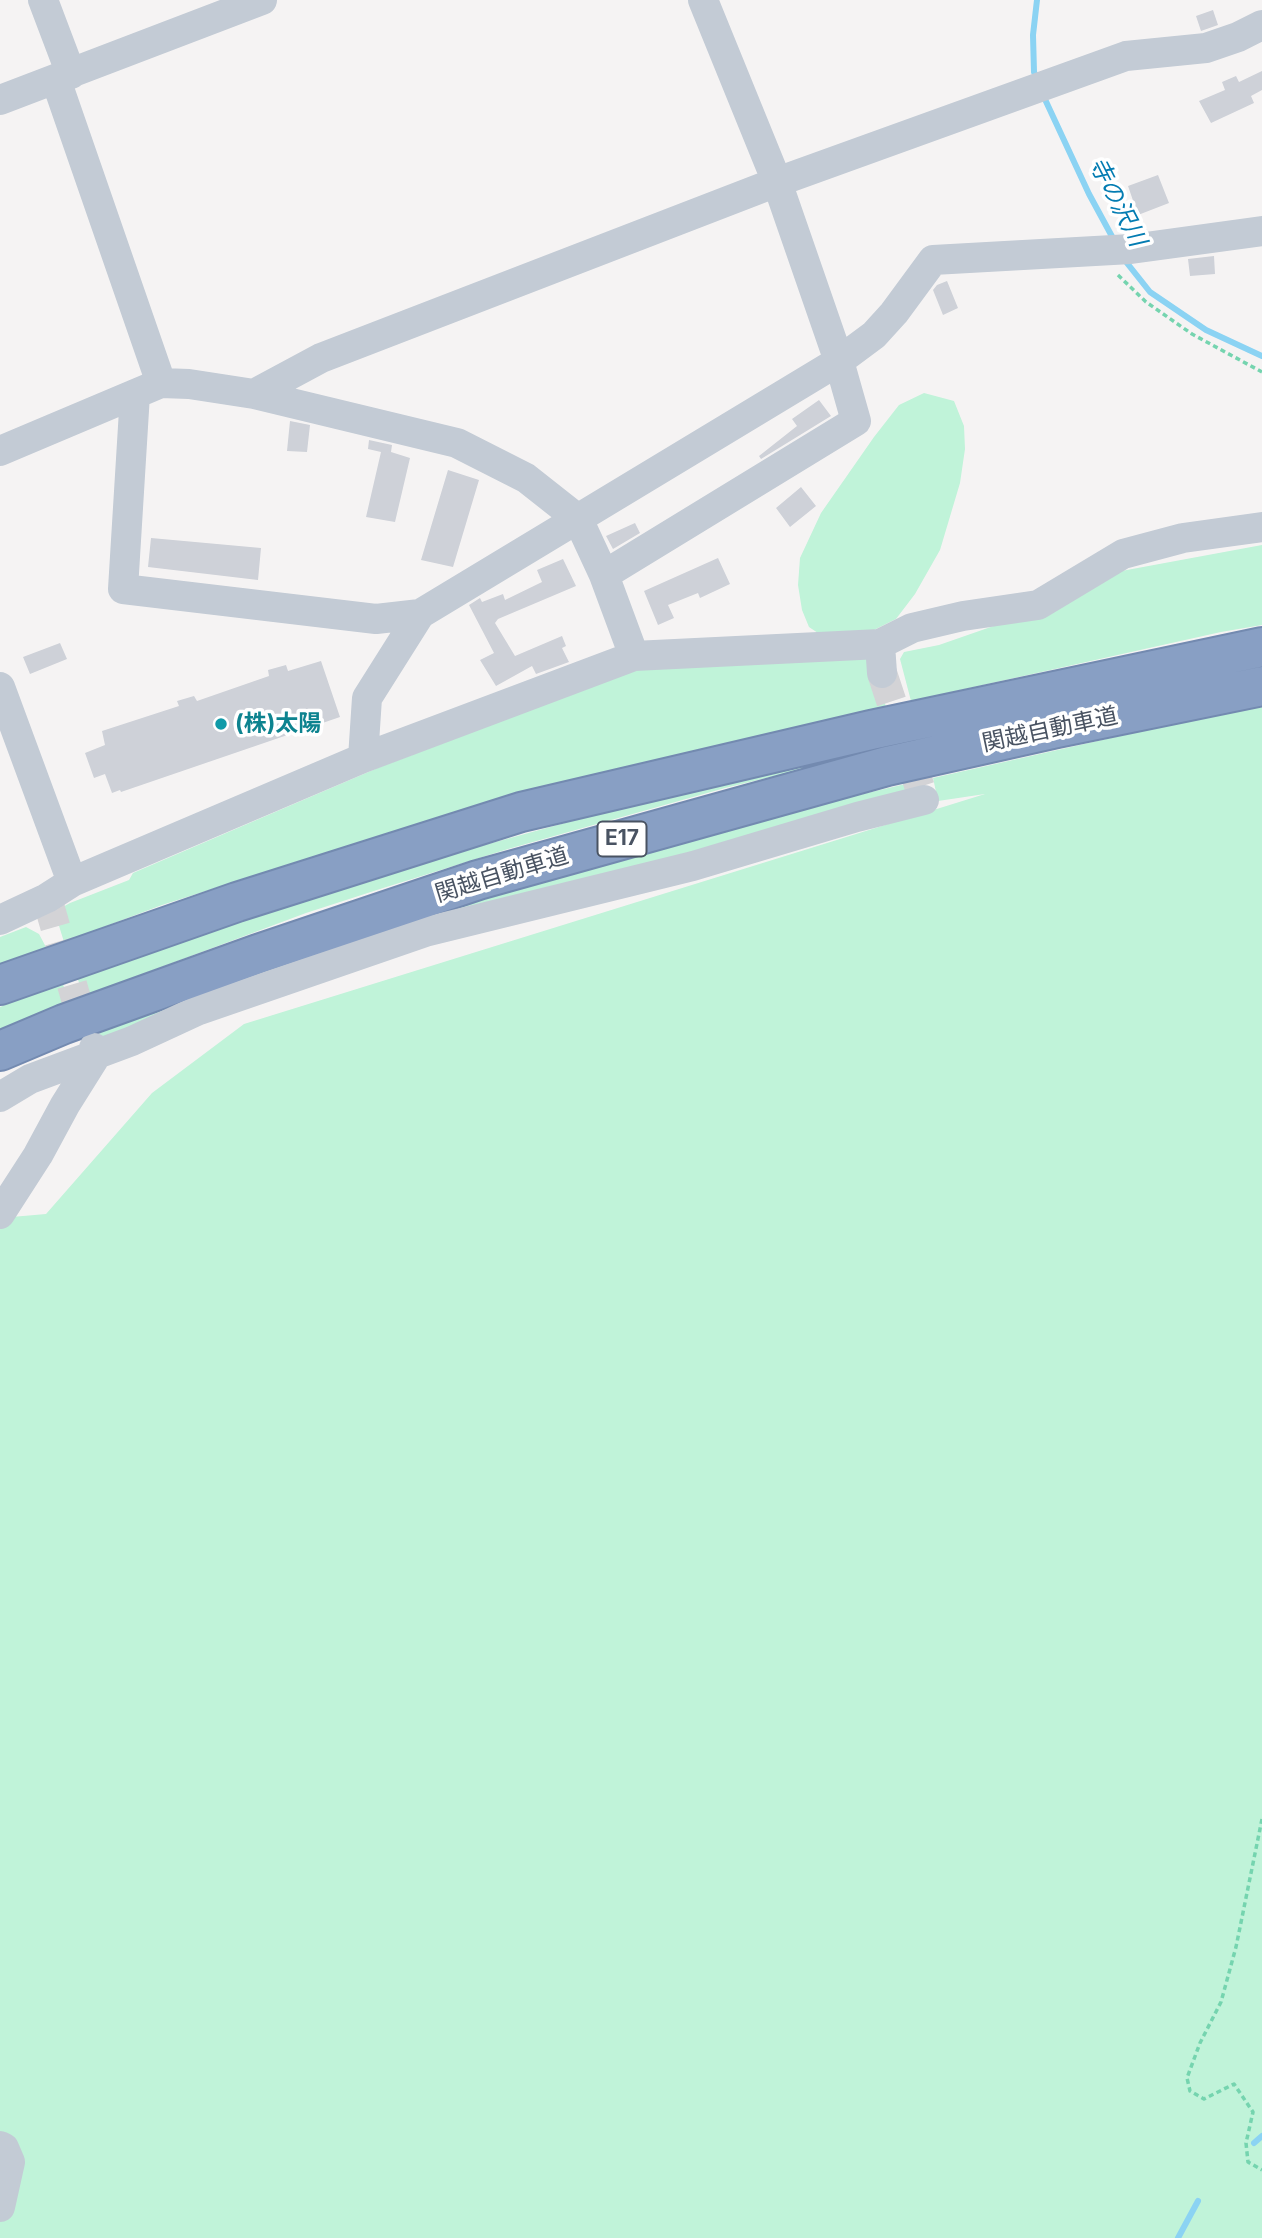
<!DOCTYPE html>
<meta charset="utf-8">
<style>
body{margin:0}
canvas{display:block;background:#f5f3f3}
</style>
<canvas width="1262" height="2238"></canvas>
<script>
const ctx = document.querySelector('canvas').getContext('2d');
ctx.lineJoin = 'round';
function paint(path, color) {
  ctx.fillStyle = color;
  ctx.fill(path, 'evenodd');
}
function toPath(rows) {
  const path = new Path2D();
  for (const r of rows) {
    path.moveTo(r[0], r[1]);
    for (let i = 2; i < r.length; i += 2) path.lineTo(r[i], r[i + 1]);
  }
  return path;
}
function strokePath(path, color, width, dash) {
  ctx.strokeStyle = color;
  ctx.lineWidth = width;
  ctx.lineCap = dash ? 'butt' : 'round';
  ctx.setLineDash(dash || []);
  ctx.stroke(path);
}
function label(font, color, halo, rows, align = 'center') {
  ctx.font = font + ' Inter,"Noto Sans JP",sans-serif';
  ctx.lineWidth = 7;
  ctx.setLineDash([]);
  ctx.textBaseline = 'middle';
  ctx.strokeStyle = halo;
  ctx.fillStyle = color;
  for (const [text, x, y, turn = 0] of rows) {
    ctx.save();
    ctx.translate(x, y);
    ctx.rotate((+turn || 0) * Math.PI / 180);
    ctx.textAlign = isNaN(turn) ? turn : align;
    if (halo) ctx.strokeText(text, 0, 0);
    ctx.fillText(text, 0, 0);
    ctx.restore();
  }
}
paint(toPath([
 [924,393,954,401,964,426,965,449,960,483,940,550,915,594,896,619,860,637,824,637,809,627,802,610,798,585,800,558,821,513,874,437,899,405],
 [1262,545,1262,625,1221,632,911,701,900,659,904,652,939,645,1028,614,1116,572],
 [869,653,886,707,643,764,366,840,162,905,64,942,56,916,61,908,70,903,129,880,133,873,380,767,644,667],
 [1262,704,1262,2238,0,2238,0,1218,46,1214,152,1093,244,1024,985,794,938,801,933,778],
 [895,745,895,747,725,788,508,849,380,889,306,913,84,996,77,977,184,939,419,863,594,815],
 [914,782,917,797,102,1045,99,1031,378,927,718,828],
 [26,927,39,934,47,949,0,968,0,937],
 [62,982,70,1002,0,1032,0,1007]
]), '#c0f3d9');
strokePath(toPath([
 [1037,0,1033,35,1034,72,1038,81],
 [1043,95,1089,194,1115,242],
 [1123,258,1150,292,1206,330,1262,356],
 [1254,2143,1262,2136],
 [1178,2238,1198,2201]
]), '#8bd3f3', 6);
paint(toPath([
 [1213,10,1218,25,1201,31,1196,16],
 [1262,71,1262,90,1251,96,1254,103,1211,123,1199,101,1225,90,1222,82,1236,76,1239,82],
 [1158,175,1169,203,1138,215,1128,186],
 [1214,256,1215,274,1190,276,1188,259],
 [947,281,958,308,943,315,933,290,937,285],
 [819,400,831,416,761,459,759,456,797,426,792,419],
 [290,421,310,425,307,452,287,451],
 [369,440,392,445,391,452,410,458,395,522,366,517,381,452,368,449],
 [448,470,479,480,453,567,421,560],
 [801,487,816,506,790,527,776,508],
 [635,523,640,533,613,549,606,536],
 [151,538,261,548,258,580,148,567],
 [718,558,730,584,700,598,698,593,668,605,674,618,658,625,644,591],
 [563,559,576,586,498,619,495,623,515,656,562,636,566,646,562,648,569,662,536,674,532,666,496,686,480,660,494,653,469,605,480,598,482,602,503,594,505,600,542,582,537,570],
 [60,643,67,659,30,674,23,657],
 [321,661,340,717,121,792,120,790,112,793,105,774,94,778,85,753,105,745,102,731,179,706,177,701,194,696,197,701,269,676,268,670,286,665,288,671]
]), '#ced1d8');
strokePath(toPath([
 [882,673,924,800],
 [47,898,86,1033]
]), '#d3d3d6', 30, [30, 15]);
const highway = toPath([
 [0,985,237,902,521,812,871,730,1262,647],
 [0,1051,64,1024,258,954,478,880,887,766,1057,728,1262,686]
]);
strokePath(highway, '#738ab0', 42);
strokePath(toPath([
 [1118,275,1146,302,1192,334,1262,372],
 [1262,1819,1236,1947,1221,2002,1200,2043,1187,2078,1190,2091,1204,2099,1234,2084,1253,2112,1246,2143,1248,2162,1262,2170]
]), '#75d4af', 3.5, [5, 3.5]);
strokePath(toPath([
 [43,0,71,74],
 [56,80,161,383],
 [0,100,262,0],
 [135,394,123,589,376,619,420,614],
 [254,394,321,358,777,182,1126,56,1206,48,1238,37,1262,25],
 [0,451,161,383,189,384,254,394,457,443,526,478,578,519,604,575,634,656,363,758],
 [604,575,856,421,839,361,777,182,703,0],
 [880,644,882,673],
 [634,656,880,644,912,628,963,616,1038,605,1123,554,1183,538,1262,527],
 [0,687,72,882],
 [0,920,47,898,72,882,363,758,367,698,420,614,839,361,874,335,894,313,933,260,1131,249,1262,231],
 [0,1097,30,1079,132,1041,199,1010,425,932,693,866,857,817,924,800],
 [0,1214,38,1155,65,1105,97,1054,94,1048],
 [0,2146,4,2148,10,2162,0,2207]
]), '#c3cbd5', 30);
strokePath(highway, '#889fc4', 38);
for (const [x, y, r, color] of [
 [221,724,7,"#0f9aa8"]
]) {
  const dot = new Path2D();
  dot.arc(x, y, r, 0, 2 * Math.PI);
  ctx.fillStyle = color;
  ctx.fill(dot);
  strokePath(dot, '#fff', 2.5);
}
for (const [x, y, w] of [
 [622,839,49]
]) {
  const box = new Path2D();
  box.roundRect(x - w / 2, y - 17.5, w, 35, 5);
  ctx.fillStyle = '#fff';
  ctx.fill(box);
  strokePath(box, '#495362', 2);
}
label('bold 21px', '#495362', null, [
 ["E17",622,839]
]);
label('bold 23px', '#0d838f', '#fff', [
 ["(株)太陽",235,724]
], 'left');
label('23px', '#495362', '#fff', [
 ["関越自動車道",1050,730,-12],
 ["関越自動車道",502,875,-17]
]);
label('italic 24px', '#037cb2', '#fff', [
 ["寺の沢川",1117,202,63]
]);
</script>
